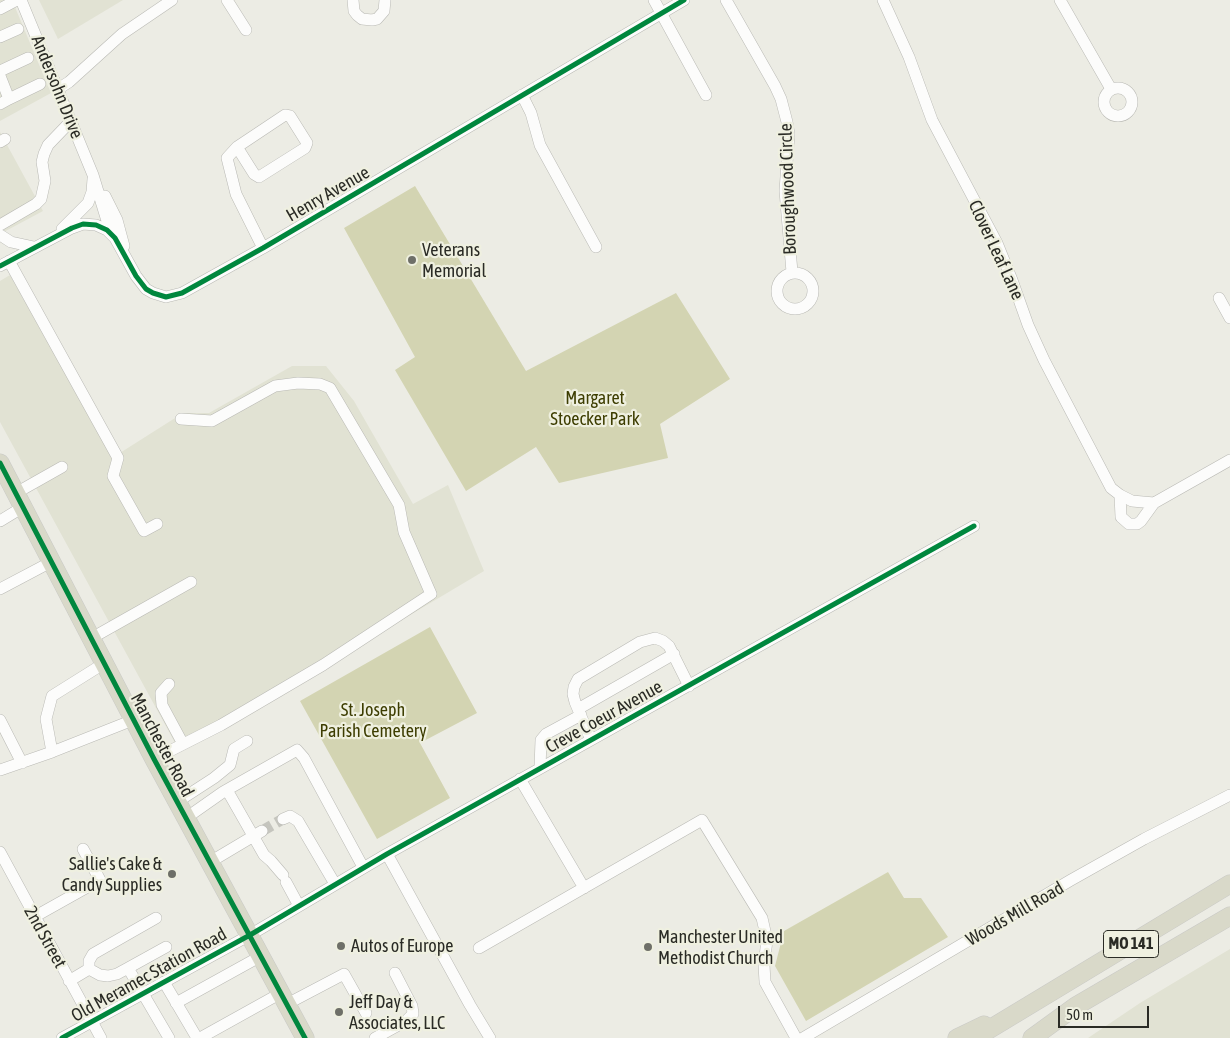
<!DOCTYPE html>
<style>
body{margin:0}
#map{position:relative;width:1230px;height:1038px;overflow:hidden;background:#ecece4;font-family:"Asap Condensed",sans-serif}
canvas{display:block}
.scale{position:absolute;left:1058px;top:1006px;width:91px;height:22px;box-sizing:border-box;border:2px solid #2a2b25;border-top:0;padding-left:6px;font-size:15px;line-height:18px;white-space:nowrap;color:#2a2b25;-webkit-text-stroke:4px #eff0e0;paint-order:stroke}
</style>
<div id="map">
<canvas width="1230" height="1038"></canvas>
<div class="scale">50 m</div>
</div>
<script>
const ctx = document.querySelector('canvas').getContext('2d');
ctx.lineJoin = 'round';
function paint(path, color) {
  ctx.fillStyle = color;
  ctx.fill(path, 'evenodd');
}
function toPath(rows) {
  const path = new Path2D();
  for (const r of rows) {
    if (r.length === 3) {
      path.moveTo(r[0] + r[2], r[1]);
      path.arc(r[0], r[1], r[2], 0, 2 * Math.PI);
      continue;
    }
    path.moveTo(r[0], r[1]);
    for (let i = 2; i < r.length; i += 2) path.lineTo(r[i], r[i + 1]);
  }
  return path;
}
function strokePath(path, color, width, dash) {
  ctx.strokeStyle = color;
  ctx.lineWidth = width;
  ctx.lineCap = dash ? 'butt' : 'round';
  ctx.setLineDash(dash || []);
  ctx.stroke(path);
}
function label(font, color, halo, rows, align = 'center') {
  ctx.font = font + ' "Asap Condensed",sans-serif';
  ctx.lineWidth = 4.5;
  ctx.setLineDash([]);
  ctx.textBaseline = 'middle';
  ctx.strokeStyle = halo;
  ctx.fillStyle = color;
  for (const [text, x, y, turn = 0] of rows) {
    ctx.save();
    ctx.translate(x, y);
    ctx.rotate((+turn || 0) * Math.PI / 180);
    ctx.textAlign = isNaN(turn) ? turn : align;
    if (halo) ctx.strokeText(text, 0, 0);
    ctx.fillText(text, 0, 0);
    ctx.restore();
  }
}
paint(toPath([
 [0,0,12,0,51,93,0,121],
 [39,0,123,0,58,39],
 [0,132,43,211,0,234],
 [10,275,112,458,183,413,209,413,292,366,326,366,354,401,413,504,448,485,484,571,180,752,0,422,0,281],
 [1230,949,1230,1038,1088,1038,1140,1003]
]), '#e1e2d3');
paint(toPath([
 [415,186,526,371,676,293,730,379,660,424,668,458,559,483,536,447,466,491,395,370,415,357,344,228],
 [430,627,477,713,420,743,450,798,377,839,300,701],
 [888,872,904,898,921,898,948,937,806,1021,775,966,784,931]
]), '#d3d4b2');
strokePath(toPath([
 [262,831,283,819]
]), '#c5c5be', 11, [11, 5.5]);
const minor = toPath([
 [21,0,93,175,111,234],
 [227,0,246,30],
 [353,0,354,11,357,15,362,19,372,20,377,19,384,11,385,0],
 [654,0,706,95],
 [726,0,775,86,781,99,787,122,789,134,785,191,792,272],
 [883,0,909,57,932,120,997,243,1012,280,1028,325,1044,360,1111,488,1120,495,1132,501,1154,503,1230,460],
 [1060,0,1111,89],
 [0,9,17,0],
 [0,37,18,29],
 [0,71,28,58],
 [0,76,9,99,0,104],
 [1118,102,14],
 [58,89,69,82,122,34,172,0],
 [522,95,531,113,540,145,596,247],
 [9,99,40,84],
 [0,142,5,139],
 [237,147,254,174,259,177,305,148,307,143,290,116,285,115,237,147,227,158,236,194,263,248],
 [105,196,117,220,124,246],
 [0,225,36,204,41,199,45,181,42,162,44,154,48,145,71,121],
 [62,229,88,203,92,192,93,179],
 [0,235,11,242,34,247],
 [9,261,118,458,113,476,144,531,157,524],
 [0,266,72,228,83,224,96,225,107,230,115,238,136,276,146,289,153,293,166,297,182,293,263,248,684,0],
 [795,291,18],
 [1219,298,1230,318],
 [16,493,62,467],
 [1120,495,1121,517,1129,524,1137,524,1141,521,1154,503],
 [0,521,23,507],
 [0,589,51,562],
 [90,639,191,582],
 [169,684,161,693,162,705,183,744],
 [578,709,674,654],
 [0,720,22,763],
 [591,740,575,702,573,694,574,687,578,679,640,642,655,638,663,641,669,646,689,686],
 [52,752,46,719,52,696,103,664],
 [154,759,221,725,323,665,431,594,404,532,399,505,330,388,320,384,298,383,275,386,212,421,181,419],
 [540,768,541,740,546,734,581,715],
 [0,770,52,752,133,720],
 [520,779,584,888],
 [227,790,264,855,271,861,283,875],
 [177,802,214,778,230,765,234,749,247,741],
 [186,818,223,792,297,750,304,758,363,867],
 [283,819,290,816,298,821,335,884],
 [0,852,101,1038],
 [387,854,470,1005,490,1038],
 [210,862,262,831],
 [286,882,299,906],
 [34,917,100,880,83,849],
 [479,948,702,820,762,918,767,940,764,965,765,982,796,1038],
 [128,968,166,947],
 [89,969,89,961,93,954,156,918],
 [69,981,89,969,100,975,108,976,117,974,128,968,169,1038],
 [164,982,197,1038],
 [176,1003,261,956],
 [287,1004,344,974,366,1013],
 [62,1038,250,935,387,854,974,526],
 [200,1038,281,993],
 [375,1038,406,1021,413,1014,412,1006,395,973],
 [803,1038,1071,880,1144,839,1230,795]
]);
const highway = toPath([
 [0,463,154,759,305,1038],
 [957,1038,984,1025],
 [975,1038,1230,884],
 [1032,1038,1076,1006,1230,916]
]);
strokePath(minor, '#b9b9b4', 12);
strokePath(highway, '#c9c9c6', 19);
strokePath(minor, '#fcfcfb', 11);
strokePath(highway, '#d9d9c9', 18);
strokePath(toPath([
 [0,266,72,228,83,224,96,225,107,230,115,238,136,276,146,289,153,293,166,297,182,293,263,248,684,0],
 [0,463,154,759,305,1038],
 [62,1038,250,935,387,854,974,526]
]), '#00873e', 5);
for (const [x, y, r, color] of [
 [412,260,5,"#6e6f68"],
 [172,874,5,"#6e6f68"],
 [341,946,5,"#6e6f68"],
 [648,947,5,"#6e6f68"],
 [339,1012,5,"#6e6f68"]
]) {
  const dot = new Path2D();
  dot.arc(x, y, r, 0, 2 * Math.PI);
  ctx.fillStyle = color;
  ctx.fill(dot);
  strokePath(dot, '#eff0e0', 2);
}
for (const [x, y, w] of [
 [1131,944,55]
]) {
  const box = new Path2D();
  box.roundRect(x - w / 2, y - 13.5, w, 27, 4);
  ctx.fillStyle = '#eff0e0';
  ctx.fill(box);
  strokePath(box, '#2a2b25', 1);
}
label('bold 16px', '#2a2b25', null, [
 ["MO 141",1131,944]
]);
label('18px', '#2a2b25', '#eff0e0', [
 ["Andersohn Drive",57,87,68],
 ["Boroughwood Circle",788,189,-92],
 ["Henry Avenue",328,194,-30],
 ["Clover Leaf Lane",996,250,65],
 ["Creve Coeur Avenue",604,717,-29],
 ["Manchester Road",162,745,62],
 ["Woods Mill Road",1015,914,-30],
 ["2nd Street",45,937,61],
 ["Old Meramec Station Road",149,975,-29]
]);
label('18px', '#2a2b25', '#eff0e0', [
 ["Veterans",422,250],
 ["Memorial",422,271],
 ["Sallie's Cake &",162,864,"right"],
 ["Candy Supplies",162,885,"right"],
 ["Manchester United",658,937],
 ["Methodist Church",658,958],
 ["Autos of Europe",351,946],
 ["Jeff Day &",349,1002],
 ["Associates, LLC",349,1023]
], 'left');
label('18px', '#3d3d01', '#eff0e0', [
 ["Margaret",595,398],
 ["Stoecker Park",595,419],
 ["St. Joseph",373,710],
 ["Parish Cemetery",373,731]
]);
</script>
